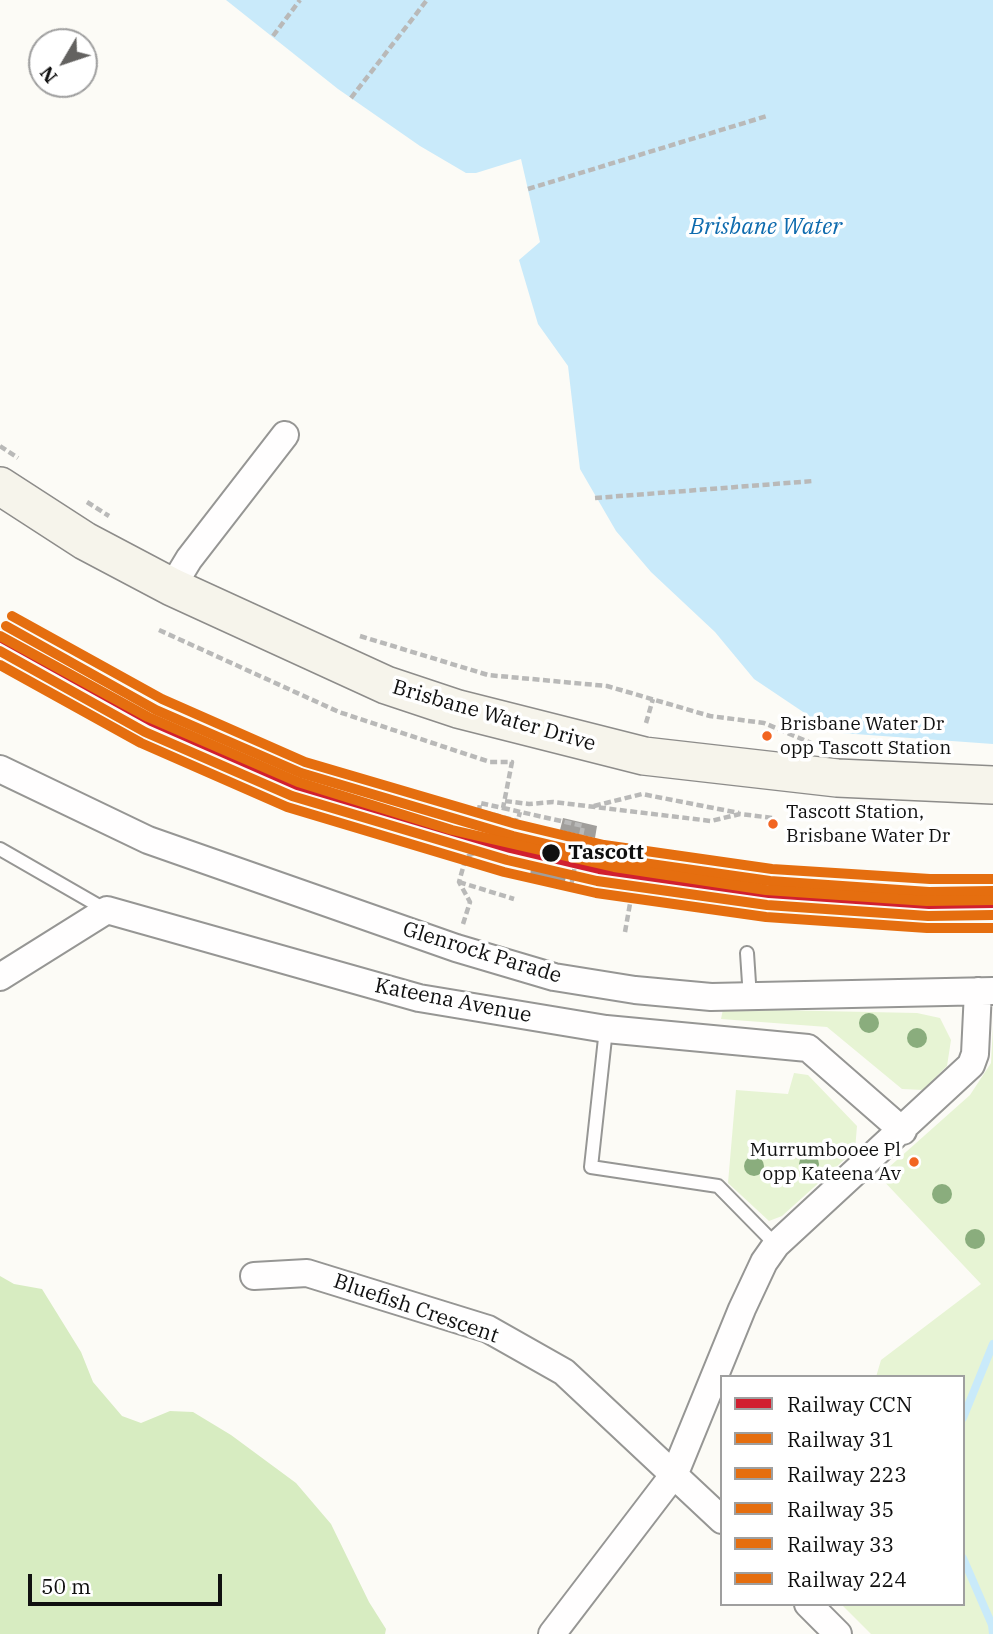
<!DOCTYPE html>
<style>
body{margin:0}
#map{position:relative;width:993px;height:1634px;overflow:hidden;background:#fcfbf6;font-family:"IBM Plex Serif",serif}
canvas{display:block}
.legend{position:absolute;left:720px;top:1375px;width:245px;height:231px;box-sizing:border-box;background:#fff;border:2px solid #9f9f9f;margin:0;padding:9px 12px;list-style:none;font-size:21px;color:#101010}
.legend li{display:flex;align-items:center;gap:14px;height:35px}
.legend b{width:35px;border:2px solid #9f9f9f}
.north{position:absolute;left:28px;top:28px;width:70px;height:70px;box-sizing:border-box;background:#fff;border:2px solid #9f9f9f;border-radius:50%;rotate:231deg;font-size:19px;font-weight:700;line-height:28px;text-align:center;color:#101010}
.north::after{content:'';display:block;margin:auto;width:24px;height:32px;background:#636260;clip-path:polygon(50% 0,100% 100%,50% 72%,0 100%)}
.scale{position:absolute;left:28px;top:1574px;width:194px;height:32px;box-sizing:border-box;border:4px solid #101010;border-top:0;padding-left:9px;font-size:21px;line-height:24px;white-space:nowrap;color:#101010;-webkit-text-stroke:5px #fff;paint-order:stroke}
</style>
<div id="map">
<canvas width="993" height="1634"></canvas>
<ul class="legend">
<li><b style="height:9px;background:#d11f2f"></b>Railway CCN</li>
<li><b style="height:9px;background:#e56e0f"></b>Railway 31</li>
<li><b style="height:9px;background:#e56e0f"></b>Railway 223</li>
<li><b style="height:9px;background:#e56e0f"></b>Railway 35</li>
<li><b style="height:9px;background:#e56e0f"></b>Railway 33</li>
<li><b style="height:9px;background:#e56e0f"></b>Railway 224</li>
</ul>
<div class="north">N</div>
<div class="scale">50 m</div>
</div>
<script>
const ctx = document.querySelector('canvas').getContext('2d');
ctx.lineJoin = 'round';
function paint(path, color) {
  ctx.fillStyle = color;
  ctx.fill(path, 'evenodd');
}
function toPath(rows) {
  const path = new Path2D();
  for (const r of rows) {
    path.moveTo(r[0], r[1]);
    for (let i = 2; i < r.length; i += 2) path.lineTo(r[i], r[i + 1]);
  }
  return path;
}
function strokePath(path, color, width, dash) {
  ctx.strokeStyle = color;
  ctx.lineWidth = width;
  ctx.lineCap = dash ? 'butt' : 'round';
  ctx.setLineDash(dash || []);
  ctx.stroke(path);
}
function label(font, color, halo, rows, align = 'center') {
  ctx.font = font + ' "IBM Plex Serif",serif';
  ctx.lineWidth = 7;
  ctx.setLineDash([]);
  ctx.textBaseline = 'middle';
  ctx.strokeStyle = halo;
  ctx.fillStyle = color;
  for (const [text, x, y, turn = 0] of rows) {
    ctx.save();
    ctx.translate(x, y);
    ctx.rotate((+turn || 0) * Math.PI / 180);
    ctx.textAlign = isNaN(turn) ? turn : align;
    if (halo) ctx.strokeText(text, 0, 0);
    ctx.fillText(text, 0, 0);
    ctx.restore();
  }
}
paint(toPath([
 [723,1009,917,1013,940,1018,951,1040,947,1066,923,1090,902,1089,827,1027,721,1019],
 [993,1026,993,1634,871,1634,841,1604,963,1604,963,1377,876,1377,881,1360,981,1284,879,1176,970,1095,991,1063],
 [794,1073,808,1075,857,1126,855,1150,782,1216,769,1221,728,1183,736,1090,788,1094]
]), '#e7f4d4');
paint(toPath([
 [0,1276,14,1284,42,1289,81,1352,93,1382,122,1416,141,1423,170,1411,193,1412,231,1435,296,1483,331,1524,369,1602,386,1629,385,1634,0,1634]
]), '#d7ecc1');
paint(toPath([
 [226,0,993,0,993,744,841,733,827,728,754,679,715,632,651,572,616,531,580,469,568,366,538,324,519,260,540,242,521,159,476,173,466,173,420,146,338,89]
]), '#c9eafa');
strokePath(toPath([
 [963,1418,993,1344],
 [963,1558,992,1625,993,1634]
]), '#c9eafa', 8);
paint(toPath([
 [563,818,597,826,595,838,560,830],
 [531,869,566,877,563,889,529,881]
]), '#a09e9b');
const service = toPath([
 [0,849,106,910],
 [747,953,750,998],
 [606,1029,591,1167,718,1186,776,1245]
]);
const minor = toPath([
 [172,587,189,559,285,435],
 [0,769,148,840,456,948,554,977,635,990,711,997,993,991],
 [0,977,107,910,419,998,606,1029,808,1048,903,1131],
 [254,1276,307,1273,488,1329,564,1372,722,1520],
 [808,1604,838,1634],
 [552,1634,675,1473,742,1309,764,1262,776,1245,971,1065,975,1054,978,991]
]);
const secondary = toPath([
 [0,486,85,541,172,587,386,685,458,709,644,756,837,778,993,785]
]);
strokePath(service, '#969694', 16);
strokePath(minor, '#969694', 30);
strokePath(secondary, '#8d8c8a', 40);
strokePath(toPath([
 [273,36,300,0],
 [351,98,427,0],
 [528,189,767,116],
 [0,446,18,458],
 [595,498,813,481],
 [87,502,109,516],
 [159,630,339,712,490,762,512,762,503,808,480,803,479,811,518,821],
 [360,636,488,675,607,686,710,716,764,723,811,743],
 [646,723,653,699],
 [505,801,529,804,553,802,711,821,740,814,773,818],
 [594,806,642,794,739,813],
 [503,808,583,826,571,886,632,898],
 [516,827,520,812],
 [459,882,514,899],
 [463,924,470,902,459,882,466,857,478,851,500,856],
 [625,932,634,881]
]), '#b9b9b8', 4.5, [7, 3.5]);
strokePath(service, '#fffefe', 12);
strokePath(minor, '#fffefe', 26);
strokePath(secondary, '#f6f4eb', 37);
strokePath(toPath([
 [0,637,151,721,297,785,510,848,599,869,769,893,929,904,993,903]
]), '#d11f2f', 10);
strokePath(toPath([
 [0,651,145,732,292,796,507,860,597,881,767,905,928,916,993,915]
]), '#e56e0f', 10);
strokePath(toPath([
 [6,626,156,710,301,773,513,836,601,857,770,881,929,892,993,891]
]), '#e56e0f', 10);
strokePath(toPath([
 [0,665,141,743,287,807,504,872,596,893,766,917,927,928,993,928]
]), '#e56e0f', 10);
strokePath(toPath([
 [12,616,162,699,305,762,516,824,604,845,772,869,930,879,993,879]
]), '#e56e0f', 10);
strokePath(toPath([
 [0,636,148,717,298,782,452,830,614,867,766,890,927,901,993,900]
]), '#e56e0f', 10);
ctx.fillStyle = '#8aad7d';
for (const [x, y] of [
 [869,1023],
 [917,1038],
 [809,1164],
 [754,1166],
 [942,1194],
 [975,1239]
]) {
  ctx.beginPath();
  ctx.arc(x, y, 10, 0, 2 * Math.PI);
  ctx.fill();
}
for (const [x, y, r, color] of [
 [767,736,6,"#f26522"],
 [773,824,6,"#f26522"],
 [551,853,10,"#101010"],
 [914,1162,6,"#f26522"]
]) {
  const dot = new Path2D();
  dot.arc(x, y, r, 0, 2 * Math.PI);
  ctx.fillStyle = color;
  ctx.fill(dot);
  strokePath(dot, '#fff', 2.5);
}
label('19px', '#101010', '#fff', [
 ["Brisbane Water Dr",780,725],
 ["opp Tascott Station",780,749],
 ["Tascott Station,",786,813],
 ["Brisbane Water Dr",786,837],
 ["Murrumbooee Pl",901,1151,"right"],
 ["opp Kateena Av",901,1175,"right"]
], 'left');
label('21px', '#101010', '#fff', [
 ["Brisbane Water Drive",494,716,16],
 ["Glenrock Parade",482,953,17],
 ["Kateena Avenue",453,1001,11],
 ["Bluefish Crescent",416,1309,19]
]);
label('bold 21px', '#101010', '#fff', [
 ["Tascott",568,853]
], 'left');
label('italic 23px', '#0e6bae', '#fff', [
 ["Brisbane Water",766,227]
]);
</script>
